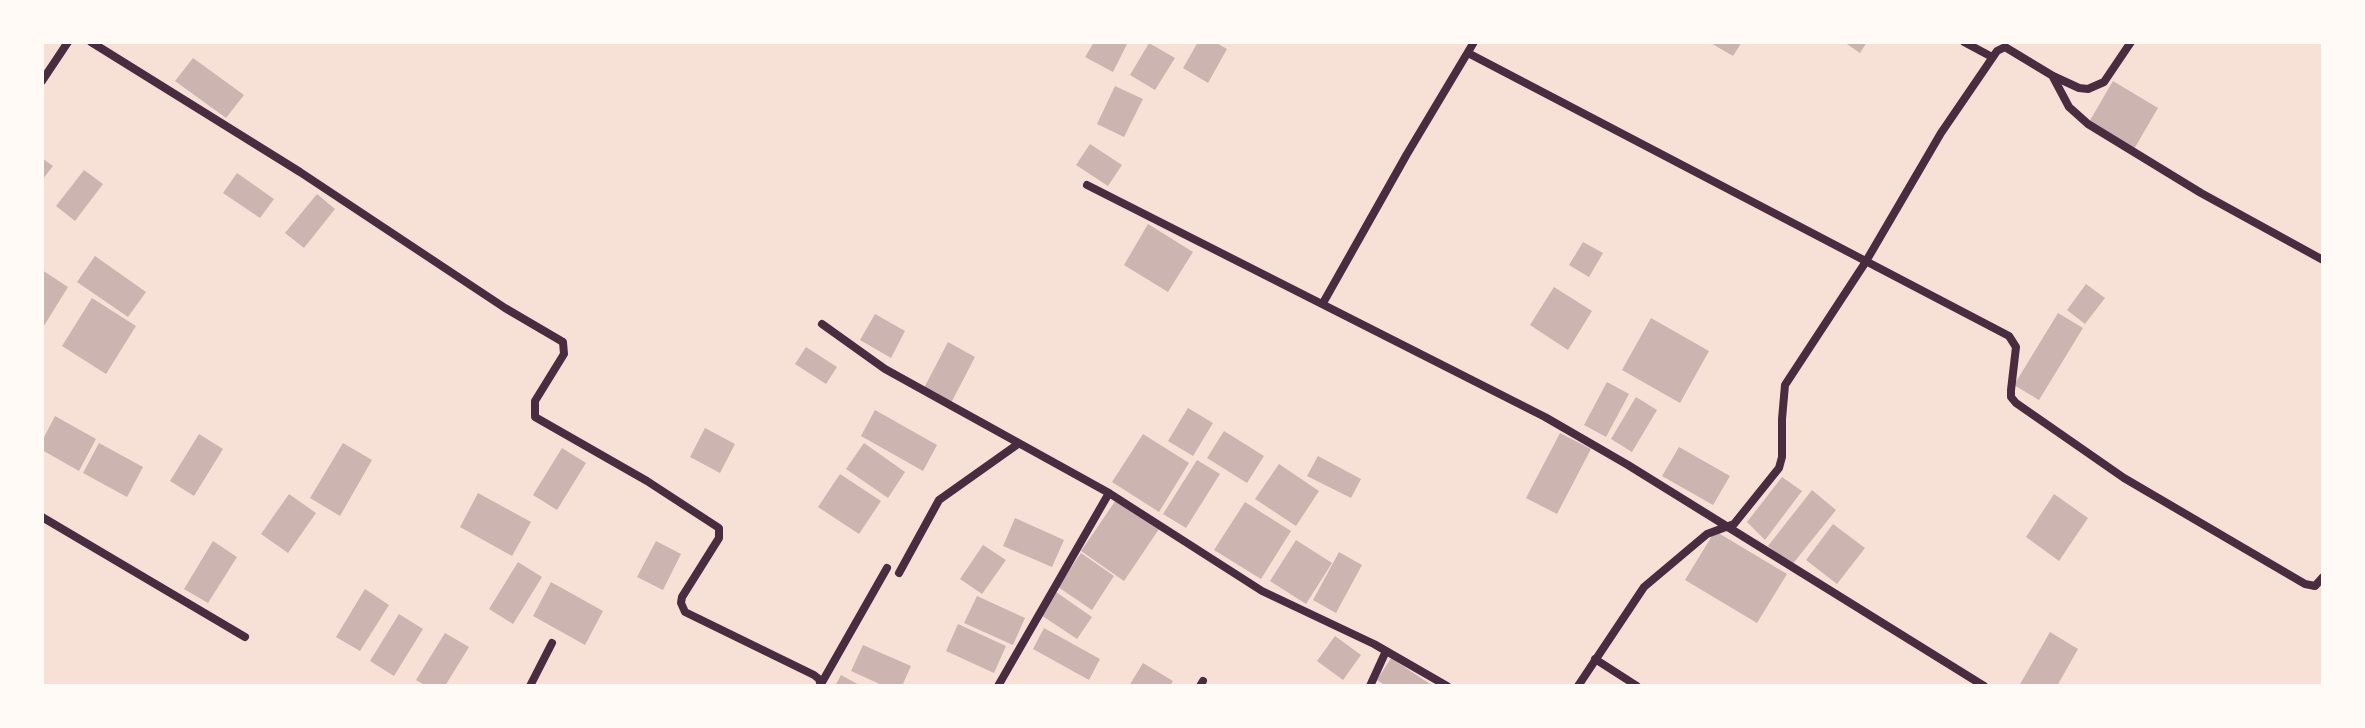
<!DOCTYPE html>
<style>
body{margin:0}
#map{position:relative;width:2365px;height:728px;overflow:hidden;background:#f7e1d7;font-family:Quicksand,sans-serif}
canvas{display:block}
.frame{position:absolute;inset:0;border:44px solid #fffaf5;pointer-events:none}
</style>
<div id="map">
<canvas width="2365" height="728"></canvas>
<div class="frame"></div>
</div>
<script>
const ctx = document.querySelector('canvas').getContext('2d');
ctx.lineJoin = 'round';
function paint(path, color) {
  ctx.fillStyle = color;
  ctx.fill(path, 'evenodd');
}
function toPath(rows) {
  const path = new Path2D();
  for (const r of rows) {
    path.moveTo(r[0], r[1]);
    for (let i = 2; i < r.length; i += 2) path.lineTo(r[i], r[i + 1]);
  }
  return path;
}
function strokePath(path, color, width, dash) {
  ctx.strokeStyle = color;
  ctx.lineWidth = width;
  ctx.lineCap = dash ? 'butt' : 'round';
  ctx.setLineDash(dash || []);
  ctx.stroke(path);
}
paint(toPath([
 [1094,42,1128,42,1113,72,1085,57],
 [1198,42,1215,42,1227,49,1208,83,1183,68],
 [1709,42,1742,42,1733,56],
 [1844,42,1867,42,1860,53],
 [1149,43,1175,58,1155,90,1130,75],
 [193,58,244,95,226,118,175,81],
 [2113,81,2158,108,2134,149,2089,122],
 [1115,86,1143,99,1124,137,1097,124],
 [1090,144,1122,165,1108,186,1076,165],
 [42,158,53,166,42,180],
 [84,170,103,184,75,221,56,206],
 [237,173,274,199,260,218,223,193],
 [317,194,335,209,304,248,285,233],
 [1148,224,1193,252,1168,292,1124,265],
 [1583,242,1603,253,1589,277,1569,265],
 [95,256,146,292,128,317,77,282],
 [42,270,68,287,42,329],
 [2086,284,2105,298,2085,324,2067,310],
 [1554,287,1592,311,1568,350,1530,325],
 [92,298,136,326,106,374,62,346],
 [2058,313,2083,328,2039,400,2014,385],
 [875,314,905,331,891,358,860,340],
 [1651,318,1709,351,1680,403,1622,370],
 [948,342,975,357,951,403,924,388],
 [806,347,837,367,826,384,795,364],
 [1607,382,1629,394,1606,437,1584,425],
 [1636,397,1657,410,1632,452,1611,439],
 [1188,408,1213,423,1193,456,1168,441],
 [875,410,937,445,923,471,861,436],
 [55,416,96,439,79,471,42,450,42,441],
 [705,428,735,444,720,473,690,457],
 [1224,431,1264,456,1247,483,1207,458],
 [1560,433,1591,449,1557,514,1526,498],
 [199,434,223,449,194,496,170,481],
 [1143,434,1189,463,1159,512,1112,482],
 [99,443,143,467,127,497,83,473],
 [343,443,372,460,340,516,310,498],
 [864,443,905,472,888,498,846,469],
 [1679,447,1730,476,1713,505,1662,476],
 [562,448,586,463,557,510,533,495],
 [1318,456,1361,479,1351,498,1307,476],
 [1197,460,1220,474,1186,528,1163,514],
 [1279,464,1319,491,1296,526,1255,499],
 [840,474,881,501,859,534,818,507],
 [1782,477,1802,491,1765,540,1747,522],
 [1812,490,1836,510,1791,566,1768,546],
 [478,493,531,522,512,556,460,527],
 [289,494,316,513,288,553,261,534],
 [2054,494,2088,518,2059,561,2026,537],
 [1116,500,1159,529,1124,581,1081,551],
 [1245,502,1291,531,1261,579,1214,550],
 [1015,518,1064,540,1052,567,1003,546],
 [1833,524,1865,548,1837,584,1806,560],
 [1715,531,1787,574,1757,623,1685,580],
 [1296,540,1332,563,1306,604,1270,581],
 [213,541,237,557,208,603,184,589],
 [656,541,681,554,663,590,637,577],
 [983,545,1006,560,982,594,960,579],
 [1339,552,1362,565,1336,613,1313,600],
 [1081,553,1114,576,1092,610,1058,587],
 [518,562,542,577,513,624,489,609],
 [551,582,603,611,585,645,533,616],
 [365,589,389,605,360,651,336,637],
 [1056,592,1092,617,1077,639,1041,615],
 [977,596,1025,618,1013,645,964,623],
 [399,614,423,629,394,676,370,661],
 [958,624,1006,646,994,673,946,651],
 [1044,628,1100,659,1089,680,1033,649],
 [2050,632,2078,649,2057,686,2019,686],
 [445,633,469,647,445,686,426,686,416,680],
 [1335,636,1361,655,1343,680,1317,661],
 [863,645,911,666,902,686,884,686,851,671],
 [1391,658,1433,686,1386,686,1377,680],
 [1143,663,1173,681,1170,686,1129,686],
 [841,675,861,686,835,686]
]), '#ccb4b1');
strokePath(toPath([
 [91,42,300,172,505,308,563,342,564,354,535,401,535,417,647,481,719,528,719,538,682,597,681,603,685,612,814,675,819,679,821,686],
 [1964,42,1992,57],
 [1468,53,2009,336,2016,347,2011,390,2011,397,2016,403,2124,478,2305,584,2315,586,2323,577],
 [2053,77,2069,107,2088,124,2201,193,2323,260],
 [42,81,68,42],
 [1087,185,1545,417,1628,465,1984,686],
 [1323,303,1407,154,1474,42],
 [822,324,885,369,1109,493,1262,591,1374,644,1447,686],
 [42,517,245,637],
 [899,573,939,500,1018,444],
 [1595,659,1637,686],
 [821,684,887,568],
 [530,686,552,643],
 [998,686,1109,493],
 [1200,686,1203,681],
 [1370,686,1386,651],
 [1578,686,1644,587,1707,534,1734,524,1779,468,1782,457,1782,419,1785,385,1865,263,1941,133,1997,51,2005,47,2053,76,2079,88,2088,89,2104,82,2131,42]
]), '#4a2c40', 8);
</script>
